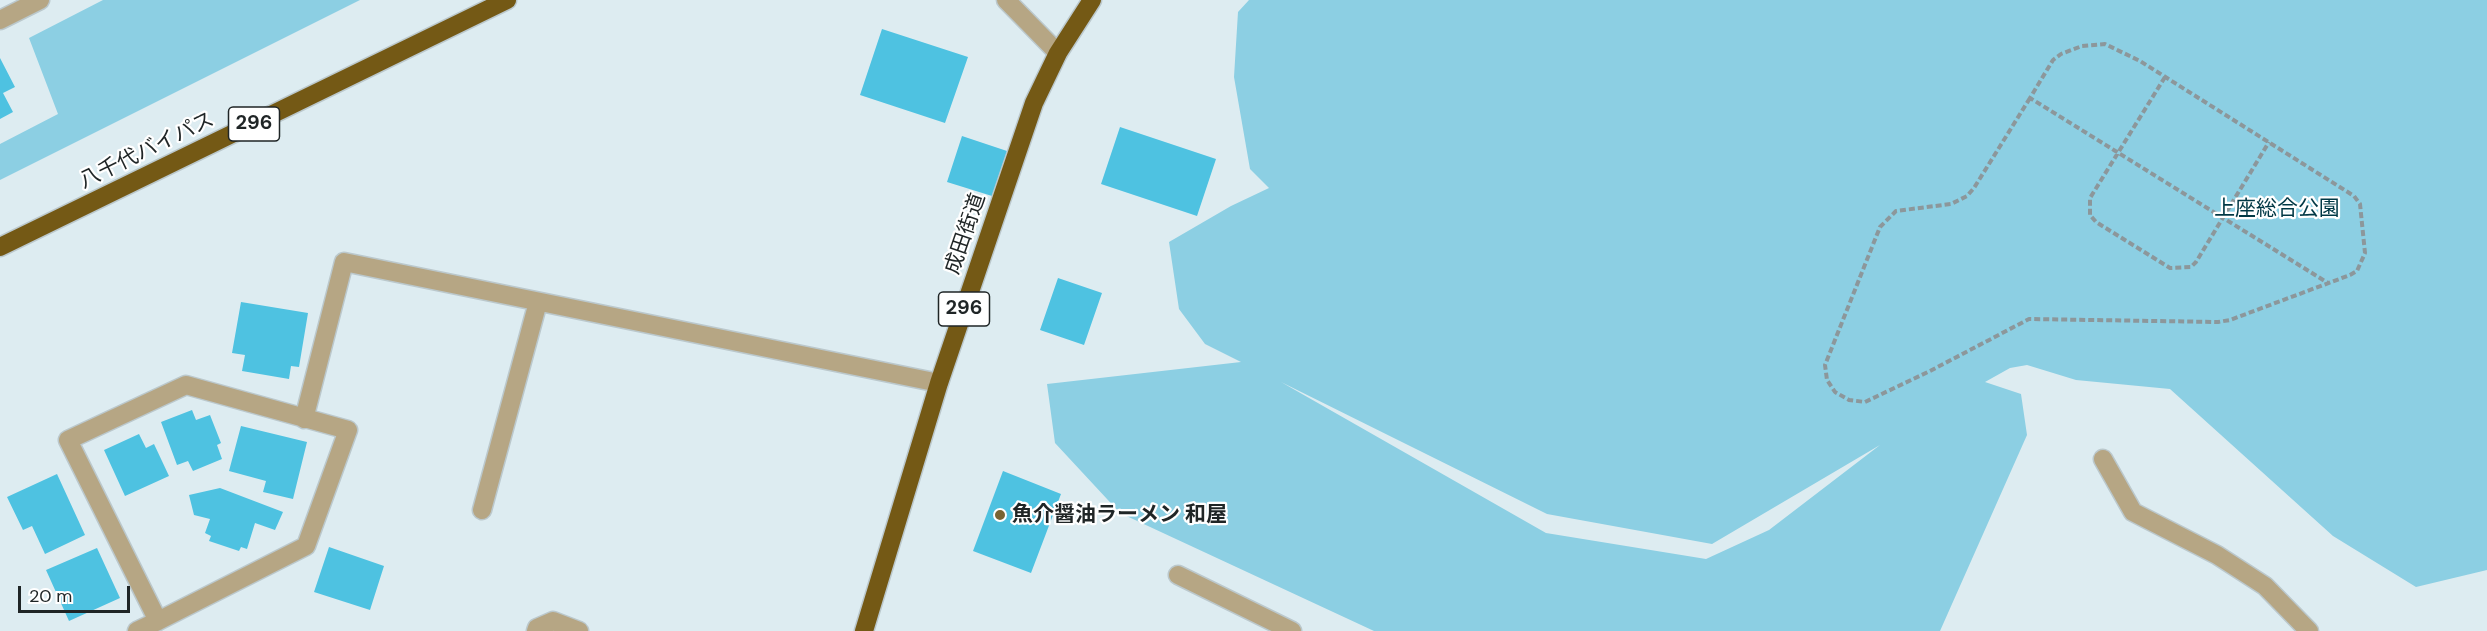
<!DOCTYPE html>
<meta charset="utf-8">
<style>
body{margin:0}
#map{position:relative;width:2487px;height:631px;overflow:hidden;background:#ddecf1;font-family:"DM Sans",sans-serif}
canvas{display:block}
.scale{position:absolute;left:18px;top:586px;width:112px;height:27px;box-sizing:border-box;border:3px solid #1f2526;border-top:0;padding-left:8px;font-size:18px;line-height:21px;white-space:nowrap;color:#1f2526;-webkit-text-stroke:4px #fff;paint-order:stroke}
</style>
<div id="map">
<canvas width="2487" height="631"></canvas>
<div class="scale">20 m</div>
</div>
<script>
const ctx = document.querySelector('canvas').getContext('2d');
ctx.lineJoin = 'round';
function paint(path, color) {
  ctx.fillStyle = color;
  ctx.fill(path, 'evenodd');
}
function toPath(rows) {
  const path = new Path2D();
  for (const r of rows) {
    path.moveTo(r[0], r[1]);
    for (let i = 2; i < r.length; i += 2) path.lineTo(r[i], r[i + 1]);
  }
  return path;
}
function strokePath(path, color, width, dash) {
  ctx.strokeStyle = color;
  ctx.lineWidth = width;
  ctx.lineCap = dash ? 'butt' : 'round';
  ctx.setLineDash(dash || []);
  ctx.stroke(path);
}
function label(font, color, halo, rows, align = 'center') {
  ctx.font = font + ' "DM Sans","Noto Sans JP",sans-serif';
  ctx.lineWidth = 4.5;
  ctx.setLineDash([]);
  ctx.textBaseline = 'middle';
  ctx.strokeStyle = halo;
  ctx.fillStyle = color;
  for (const [text, x, y, turn = 0] of rows) {
    ctx.save();
    ctx.translate(x, y);
    ctx.rotate((+turn || 0) * Math.PI / 180);
    ctx.textAlign = isNaN(turn) ? turn : align;
    if (halo) ctx.strokeText(text, 0, 0);
    ctx.fillText(text, 0, 0);
    ctx.restore();
  }
}
paint(toPath([
 [103,0,360,0,0,180,0,144,58,114,29,38],
 [1249,0,2487,0,2487,570,2416,587,2333,536,2170,389,2076,380,2027,365,2010,368,1985,382,2021,394,2027,435,1940,631,1374,631,1120,513,1055,443,1047,384,1241,362,1205,344,1179,309,1169,242,1231,206,1269,188,1250,169,1234,77,1238,12],
 [1281,382,1547,514,1712,544,1880,445,1769,530,1706,559,1546,533]
]), '#8ccfe3');
paint(toPath([
 [882,29,968,57,945,123,860,95],
 [0,58,15,87,3,93,13,112,0,119],
 [1120,127,1216,159,1197,216,1101,184],
 [962,136,1007,151,992,196,947,182],
 [1058,278,1102,293,1084,345,1040,330],
 [241,302,308,313,299,367,291,366,289,379,242,371,245,355,232,353],
 [192,410,196,420,210,415,221,443,217,445,222,459,193,471,188,461,177,465,161,422],
 [241,426,307,442,293,499,263,492,266,481,229,471],
 [139,434,146,448,154,444,169,476,125,496,104,450],
 [1003,471,1061,494,1031,573,973,551],
 [57,474,85,535,45,554,32,526,23,530,7,497],
 [220,488,283,512,275,530,255,523,247,549,241,547,239,551,209,541,211,536,205,533,210,519,194,515,189,495],
 [329,547,384,566,370,610,314,592],
 [97,548,120,598,69,621,46,570]
]), '#4ec2e1');
const minor = toPath([
 [1006,0,1058,53],
 [0,20,40,0],
 [304,419,344,262,939,383],
 [2103,459,2133,512,2217,555,2265,586,2309,631],
 [482,510,538,302],
 [1178,575,1292,631],
 [137,631,158,621,306,546,348,430,186,385,68,440,158,621],
 [536,631,537,628,553,621,579,631]
]);
const highway = toPath([
 [0,247,507,0],
 [864,631,939,383,1034,103,1058,53,1092,0]
]);
strokePath(minor, '#bbc8cc', 21);
strokePath(highway, '#bbc8cc', 21);
strokePath(toPath([
 [2165,77,2090,198,2090,215,2096,222,2170,268,2191,267,2196,262,2269,142],
 [2030,98,1974,188,1967,196,1951,204,1896,211,1880,227,1825,365,1827,380,1835,392,1849,400,1865,402,1930,371,2029,319,2218,322,2230,320,2350,275,2357,271,2365,253,2360,204,2354,196,2140,61,2105,44,2082,46,2061,54,2053,60,2030,98,2328,283]
]), '#8c979b', 4, [6, 3]);
strokePath(minor, '#b6a684', 18);
strokePath(highway, '#745915', 18);
for (const [x, y, r, color] of [
 [1000,515,6,"#796433"]
]) {
  const dot = new Path2D();
  dot.arc(x, y, r, 0, 2 * Math.PI);
  ctx.fillStyle = color;
  ctx.fill(dot);
  strokePath(dot, '#fff', 2);
}
for (const [x, y, w] of [
 [254,124,51],
 [964,309,51]
]) {
  const box = new Path2D();
  box.roundRect(x - w / 2, y - 17, w, 34, 4.5);
  ctx.fillStyle = '#fff';
  ctx.fill(box);
  strokePath(box, '#1f2526', 1.5);
}
label('bold 20px', '#1f2526', null, [
 ["296",254,124],
 ["296",964,309]
]);
label('21px', '#1f2526', '#fff', [
 ["八千代バイパス",147,151,-26],
 ["成田街道",966,234,-71]
]);
label('21px', '#013845', '#fff', [
 ["上座総合公園",2277,209]
]);
label('bold 21px', '#1f2526', '#fff', [
 ["魚介醤油ラーメン 和屋",1012,515]
], 'left');
</script>
